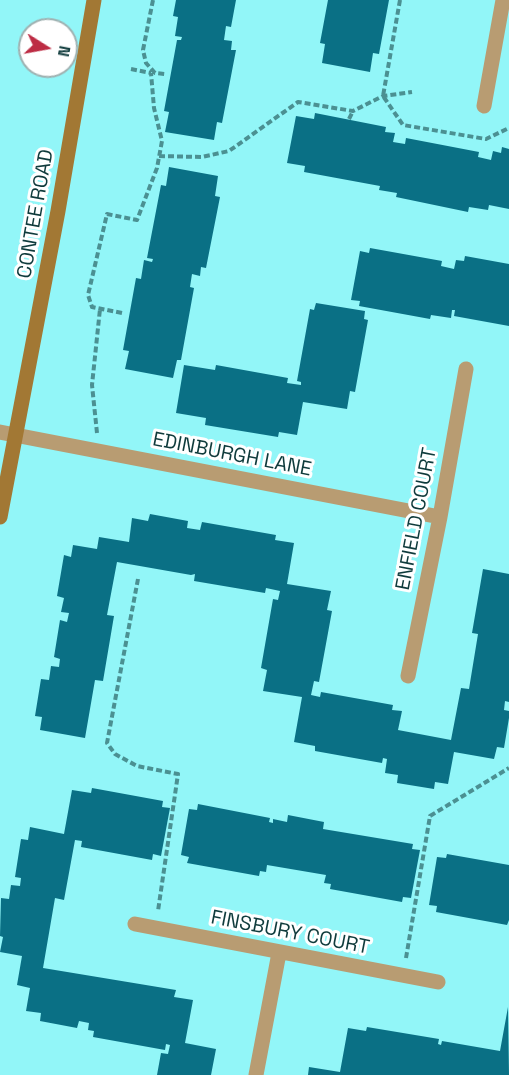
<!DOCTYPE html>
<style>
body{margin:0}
#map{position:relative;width:509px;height:1075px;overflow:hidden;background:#92f6f8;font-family:"Space Grotesk",sans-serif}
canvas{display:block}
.north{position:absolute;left:18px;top:18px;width:60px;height:60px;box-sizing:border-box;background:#fff;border:2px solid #9fb1b1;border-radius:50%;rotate:101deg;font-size:16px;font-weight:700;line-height:24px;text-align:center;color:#0f3b3c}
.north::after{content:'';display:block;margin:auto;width:21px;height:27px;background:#bd2c44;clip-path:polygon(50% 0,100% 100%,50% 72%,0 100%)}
</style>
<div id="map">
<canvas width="509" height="1075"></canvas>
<div class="north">N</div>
</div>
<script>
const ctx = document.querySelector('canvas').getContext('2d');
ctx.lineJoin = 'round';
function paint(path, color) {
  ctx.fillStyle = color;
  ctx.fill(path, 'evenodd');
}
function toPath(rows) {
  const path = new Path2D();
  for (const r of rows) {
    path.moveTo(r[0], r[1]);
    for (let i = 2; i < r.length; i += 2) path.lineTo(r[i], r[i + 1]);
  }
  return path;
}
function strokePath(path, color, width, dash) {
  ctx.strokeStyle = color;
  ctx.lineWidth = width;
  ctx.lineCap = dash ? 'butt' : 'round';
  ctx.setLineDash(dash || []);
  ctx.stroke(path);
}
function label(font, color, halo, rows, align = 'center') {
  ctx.font = font + ' "Space Grotesk",sans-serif';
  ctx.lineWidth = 6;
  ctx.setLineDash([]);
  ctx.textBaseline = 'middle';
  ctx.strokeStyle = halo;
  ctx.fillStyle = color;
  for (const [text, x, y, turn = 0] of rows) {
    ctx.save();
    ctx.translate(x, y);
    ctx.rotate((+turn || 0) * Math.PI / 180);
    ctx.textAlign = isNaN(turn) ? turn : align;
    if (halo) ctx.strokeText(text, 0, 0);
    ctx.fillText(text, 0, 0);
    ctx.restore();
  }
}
paint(toPath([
 [176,0,236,0,231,27,226,26,224,40,232,41,231,50,236,50,222,123,217,122,214,140,165,132,169,112,164,111,177,40,181,40,182,37,175,36,178,17,173,16],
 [328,0,389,0,379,54,373,53,370,72,322,63,325,44,320,43],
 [315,113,386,127,385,132,395,133,393,142,405,144,406,138,479,152,478,157,491,160,493,151,501,153,502,147,509,149,509,209,489,205,488,210,469,207,468,212,396,197,397,193,379,190,380,186,304,172,305,166,287,163,296,116,314,119],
 [169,167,218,176,215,196,220,197,206,268,201,267,200,276,192,274,190,287,194,288,181,360,177,360,173,378,125,369,129,351,123,350,136,278,141,279,144,260,152,262,153,259,147,258,161,185,166,186],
 [370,248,442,261,441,266,454,269,456,260,464,261,465,256,509,264,509,326,454,316,455,310,452,310,451,318,431,315,430,319,359,306,360,301,351,300,360,251,369,253],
 [316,303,365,311,364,319,368,320,355,392,350,391,347,409,303,402,297,435,279,432,278,437,205,425,206,418,176,413,184,365,215,370,216,365,288,378,287,383,301,385,301,382,297,381,310,309,314,310],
 [150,514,188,521,187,528,200,530,202,522,276,535,275,540,294,543,287,584,331,591,327,610,332,611,319,682,314,681,311,695,320,697,321,692,393,705,392,710,402,711,398,730,451,740,461,688,469,689,478,634,472,633,483,569,509,574,509,702,505,701,504,710,509,711,509,718,504,748,497,747,494,759,454,752,448,784,435,782,434,789,397,783,398,775,385,773,387,759,383,758,382,763,315,751,315,746,294,742,302,697,263,691,267,670,261,668,273,599,278,600,280,591,266,588,265,593,194,581,195,574,191,575,117,562,107,615,114,616,103,681,95,680,85,738,40,730,42,717,35,716,41,679,49,680,51,666,59,667,60,659,54,657,60,620,67,622,69,613,61,612,64,598,57,596,64,555,71,557,73,545,97,549,99,537,129,542,132,518,148,521],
 [92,788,163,801,162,807,170,808,161,856,153,854,152,860,81,847,82,841,75,840,64,900,55,898,43,968,176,990,174,997,193,1000,185,1043,216,1049,211,1075,157,1075,161,1053,168,1054,170,1045,166,1044,165,1050,93,1037,94,1031,88,1030,89,1023,79,1021,77,1028,40,1021,41,1013,26,1011,30,988,17,985,22,956,0,952,3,937,0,936,1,898,9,899,11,885,20,886,21,878,15,877,21,839,28,840,30,827,64,834,72,790,91,793],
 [198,804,270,818,269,822,273,823,273,819,287,822,288,815,324,822,323,829,413,844,412,849,420,850,411,898,403,897,402,902,330,889,331,884,324,883,326,875,267,865,266,872,260,871,259,876,187,863,189,857,181,855,189,809,197,810],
 [447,854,509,865,509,920,507,925,436,912,437,906,429,905,437,857,446,858],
 [508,1007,509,1075,308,1075,309,1067,340,1072,348,1028,366,1031,367,1027,439,1039,438,1044,441,1045,442,1041,500,1051]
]), '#0a7085');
strokePath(toPath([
 [153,0,143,50,146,63,155,73,165,74],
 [400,0,383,96,403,125,486,139,509,128],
 [131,69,151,73],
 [349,119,353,111],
 [159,156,202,157,229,151,298,102,353,111,383,96,412,92],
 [122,313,92,307,88,295,107,214,137,220,157,168,162,141,154,108,151,73],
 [97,433,92,385,100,309],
 [138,579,107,743,115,754,137,766,178,774,158,911],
 [406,958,430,816,509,768]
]), '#4b9092', 4, [6, 3]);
strokePath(toPath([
 [484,106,503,0],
 [0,432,440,517],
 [408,676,440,517,466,369],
 [135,924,438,982],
 [256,1075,279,953]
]), '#b89c72', 15);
strokePath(toPath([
 [0,517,58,211,94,0]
]), '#a27834', 15);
label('20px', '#0f3b3c', '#fff', [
 ["CONTEE ROAD",36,214,-80],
 ["EDINBURGH LANE",232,455,11],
 ["ENFIELD COURT",417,519,-79],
 ["FINSBURY COURT",290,933,11]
]);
</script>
